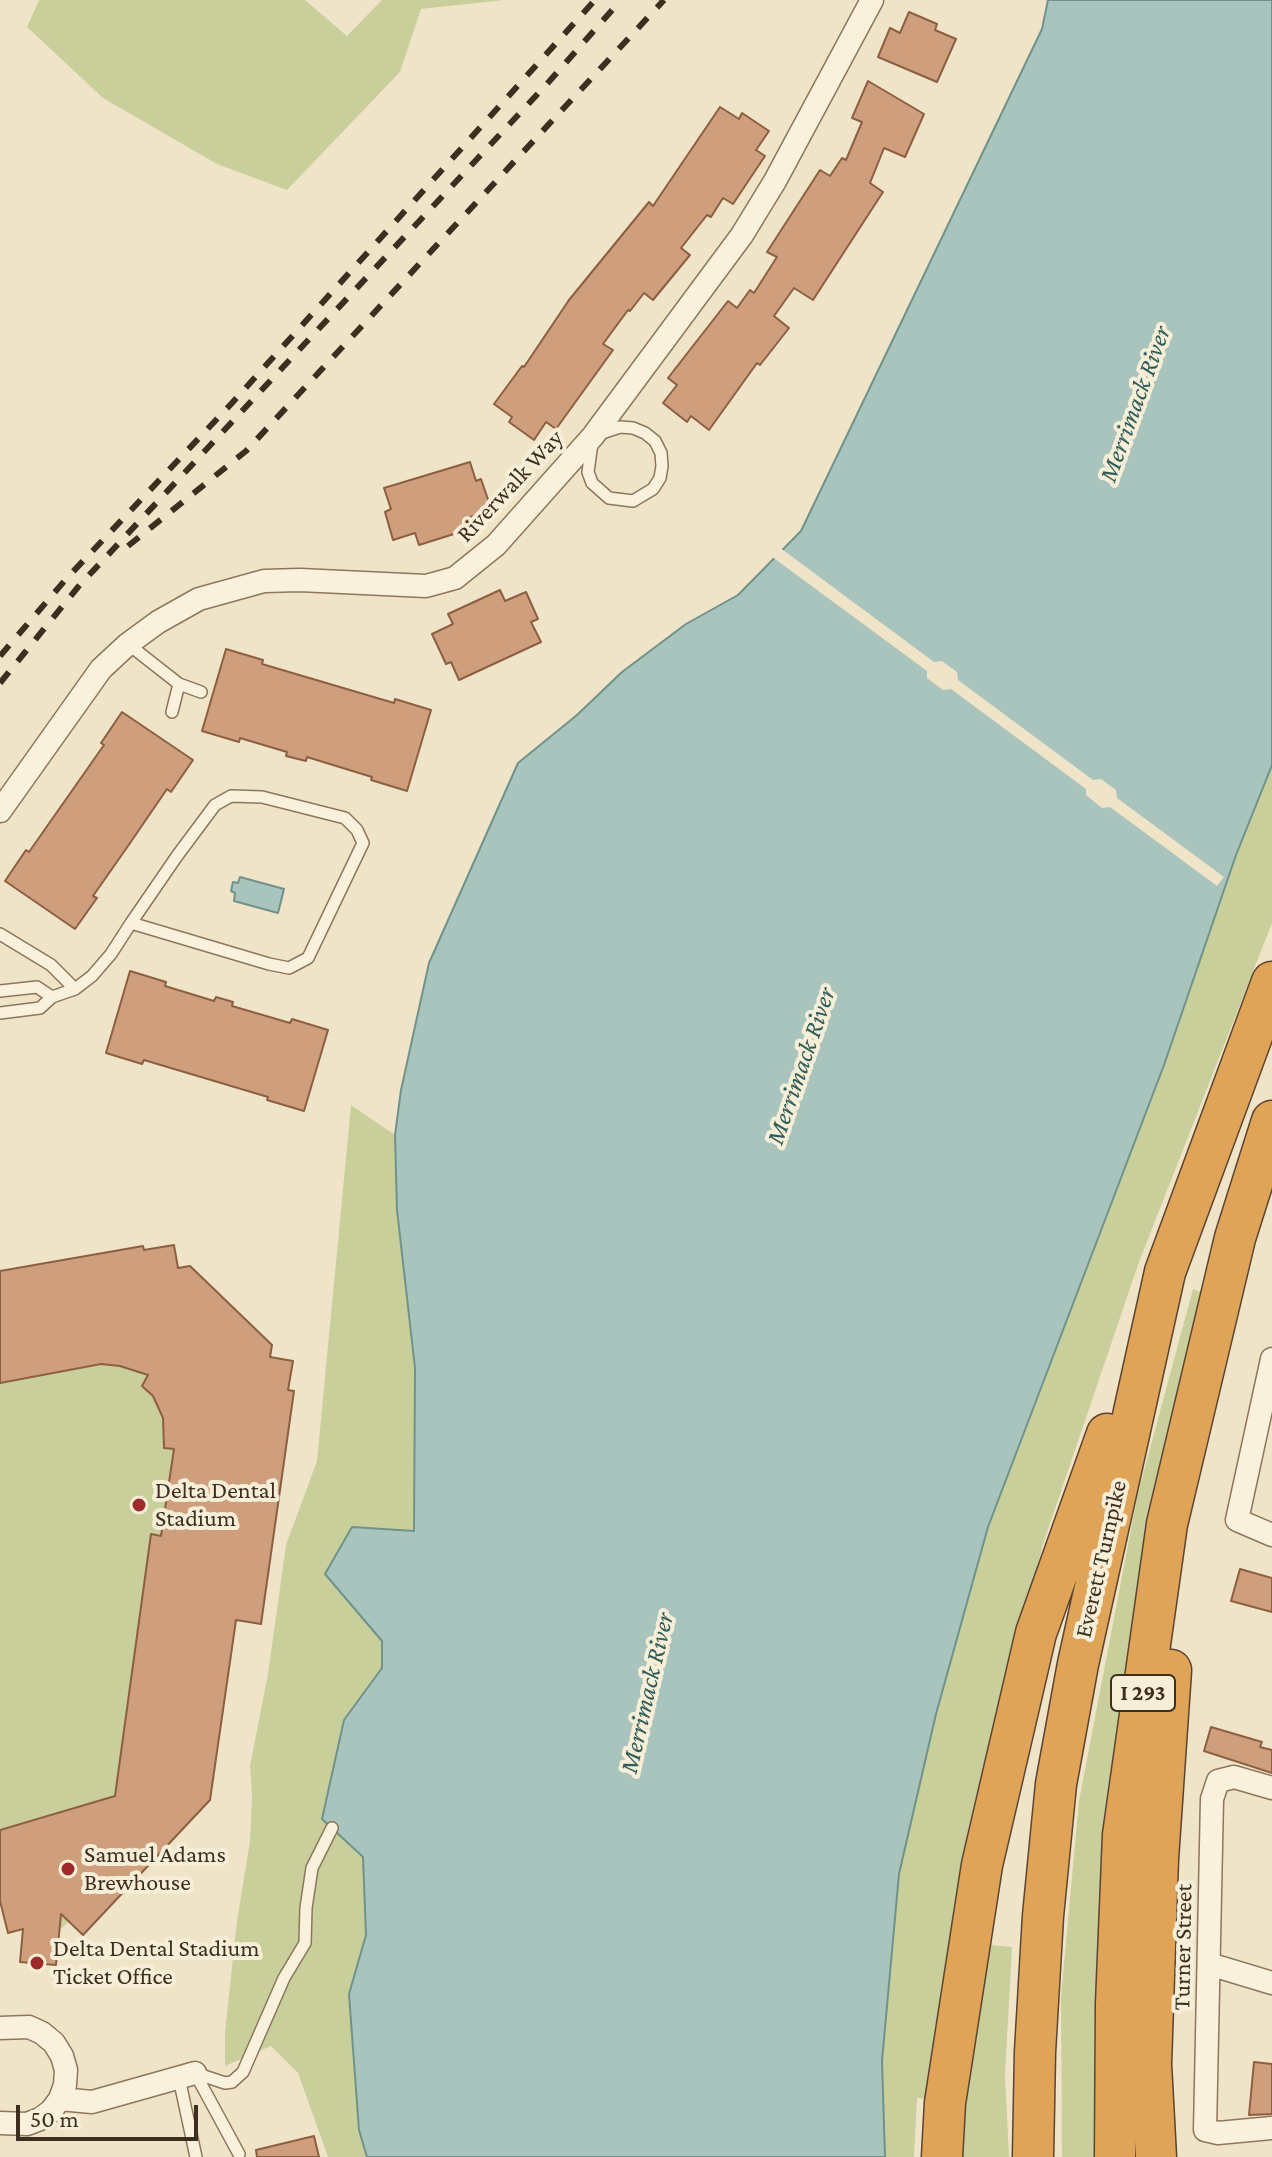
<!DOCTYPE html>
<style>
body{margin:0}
#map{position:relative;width:1272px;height:2157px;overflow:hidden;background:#f0e4c8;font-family:"Crimson Pro",serif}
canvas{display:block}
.scale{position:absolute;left:16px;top:2105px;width:182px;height:36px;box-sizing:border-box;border:4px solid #3d2e20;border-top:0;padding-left:10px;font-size:24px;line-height:28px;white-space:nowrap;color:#3d2e20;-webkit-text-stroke:6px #f7eed8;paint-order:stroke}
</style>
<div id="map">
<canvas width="1272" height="2157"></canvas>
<div class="scale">50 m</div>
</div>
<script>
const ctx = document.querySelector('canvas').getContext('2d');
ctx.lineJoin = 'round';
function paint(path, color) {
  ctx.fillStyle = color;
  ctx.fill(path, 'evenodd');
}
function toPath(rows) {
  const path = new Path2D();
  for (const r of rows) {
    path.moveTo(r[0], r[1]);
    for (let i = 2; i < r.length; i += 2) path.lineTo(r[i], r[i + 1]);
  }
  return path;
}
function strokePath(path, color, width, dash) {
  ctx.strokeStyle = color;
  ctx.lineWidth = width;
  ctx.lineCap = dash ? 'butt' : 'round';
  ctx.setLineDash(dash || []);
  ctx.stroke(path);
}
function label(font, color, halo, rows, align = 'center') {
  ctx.font = font + ' "Crimson Pro",serif';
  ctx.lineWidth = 8;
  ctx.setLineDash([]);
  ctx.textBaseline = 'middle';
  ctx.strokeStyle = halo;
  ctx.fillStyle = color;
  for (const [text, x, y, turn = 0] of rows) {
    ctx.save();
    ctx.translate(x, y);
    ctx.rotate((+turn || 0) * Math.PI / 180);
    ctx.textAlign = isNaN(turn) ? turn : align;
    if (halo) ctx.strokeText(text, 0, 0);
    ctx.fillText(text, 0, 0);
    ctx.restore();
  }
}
paint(toPath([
 [39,0,305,0,347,36,382,0,504,0,421,9,400,72,287,190,217,164,103,98,27,27],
 [1272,765,1272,923,1139,1262,1043,1544,975,1811,927,2099,917,2098,914,2157,885,2157,882,2061,899,1874,936,1714,988,1527,1164,1065,1236,855],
 [351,1105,395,1135,397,1210,415,1368,414,1532,326,1574,383,1641,382,1668,344,1720,363,1857,366,1935,349,1994,359,2130,367,2157,328,2157,298,2073,271,2046,225,2066,225,2032,237,1921,250,1841,252,1796,250,1766,268,1674,286,1545,317,1461],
 [174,1245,178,1268,190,1266,272,1345,270,1357,293,1361,289,1389,294,1391,261,1624,236,1621,210,1800,83,1935,69,1921,59,1931,56,1965,20,1962,22,1930,8,1933,0,1901,0,1271,143,1246,144,1250],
 [1193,1289,1201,1292,1178,1391,1129,1658,1098,2157,1062,2157,1061,1996,1079,1801,1138,1493],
 [990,1945,1012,1947,1005,2074,1009,2157,962,2157,966,2101]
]), '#c9cf9b');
const water = toPath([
 [1048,0,1272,0,1272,765,1236,855,1164,1065,988,1527,936,1714,899,1874,882,2061,885,2157,367,2157,359,2130,349,1994,366,1935,363,1857,322,1819,344,1720,382,1668,382,1641,325,1574,352,1527,414,1531,415,1368,397,1210,395,1135,401,1090,429,963,518,763,577,715,622,672,686,624,738,595,801,531,1042,29,1048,0],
 [240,877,284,889,278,913,234,901,235,893,231,891,233,882,238,883,240,877]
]);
paint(water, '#a9c4bc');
strokePath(water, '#6f938a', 2);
paint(toPath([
 [779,547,934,662,942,661,957,672,958,680,1093,780,1101,779,1116,790,1117,798,1224,877,1217,886,1110,807,1102,808,1086,795,1086,789,951,689,943,690,927,678,927,671,771,556]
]), '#f0e4c8');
const building = toPath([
 [909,12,937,24,935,30,956,39,937,82,878,57,890,28,900,33,909,12],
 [868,81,924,114,905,157,884,148,870,183,883,192,813,300,794,288,774,316,789,328,760,365,757,363,709,430,691,416,687,422,663,403,677,385,668,378,728,301,737,308,750,290,754,293,777,257,767,252,820,170,830,176,842,158,846,160,862,122,852,118,868,81],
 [720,107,739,119,742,113,769,131,756,150,765,156,733,204,723,198,711,217,707,215,681,248,690,255,653,300,644,293,630,311,628,310,603,344,613,350,556,429,546,422,534,440,509,422,512,417,494,404,522,366,524,367,569,300,649,202,653,206,720,107],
 [470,462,476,481,481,479,492,511,470,517,473,528,419,545,415,533,393,540,385,512,391,509,384,488,470,462],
 [500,590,505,601,526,592,538,619,531,622,541,642,459,680,451,662,446,664,432,634,453,624,448,614,500,590],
 [226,649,263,660,262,664,394,703,395,699,431,710,407,791,371,780,372,777,307,757,306,761,286,756,287,752,240,738,239,742,202,731,226,649],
 [122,712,193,760,171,792,167,789,128,846,93,896,97,898,75,929,5,881,26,850,29,852,104,745,101,743,122,712],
 [130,971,166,982,165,986,214,1001,216,997,233,1002,232,1006,290,1023,292,1019,328,1030,304,1111,267,1100,268,1097,144,1060,142,1064,106,1053,130,971],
 [174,1245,178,1268,190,1266,272,1345,270,1357,293,1361,288,1390,294,1391,261,1624,236,1620,210,1800,83,1935,61,1914,56,1965,20,1962,23,1929,8,1933,0,1901,0,1830,115,1796,151,1534,161,1536,174,1449,164,1448,163,1418,153,1396,142,1386,148,1375,120,1366,101,1364,0,1383,0,1271,143,1246,144,1250,174,1245],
 [1240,1569,1272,1578,1272,1612,1231,1601,1240,1569],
 [1211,1727,1262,1742,1260,1747,1272,1750,1272,1773,1204,1751,1211,1727],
 [1254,2062,1272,2064,1272,2114,1249,2115,1254,2062],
 [314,2136,319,2157,257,2157,256,2150,314,2136]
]);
paint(building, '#cf9f7d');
strokePath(building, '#8d5f41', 2);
const service = toPath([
 [620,427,633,428,645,433,655,441,661,453,662,466,660,478,653,489,633,501,609,498,592,483,588,472,593,436,620,427],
 [128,644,179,684,172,712],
 [179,684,201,692],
 [0,934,51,965,75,989],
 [0,991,37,987,52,997,40,1008,0,1013],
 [52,997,75,989,92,976,111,954,131,923,177,856,215,805,231,796,262,797,345,818,357,830,363,843,308,958,289,968,269,964,131,923],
 [195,2073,225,2083,232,2082,243,2072,284,1978,305,1943,306,1908,312,1868,332,1828],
 [195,2073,239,2154],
 [179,2078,196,2157]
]);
const minor = toPath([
 [0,811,101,669,128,644,158,622,199,599,264,581,300,580,426,586,455,578,496,545,593,436,742,235,775,181,872,0],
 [1272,1359,1237,1520,1272,1535],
 [1272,1788,1234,1777,1218,1781,1212,1799,1205,2130,1218,2133,1272,2128],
 [1209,1964,1272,1983],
 [0,2028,29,2027,42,2033,54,2043,62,2056,66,2070,65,2085,60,2099,51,2111,40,2119,27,2124,0,2123],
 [60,2099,92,2102,195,2073]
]);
const motorway = toPath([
 [942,2157,945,2103,982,1865,1036,1633,1107,1434],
 [1033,2157,1035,2052,1043,1916,1056,1784,1078,1664,1165,1272,1272,982],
 [1115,2157,1116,2004,1123,1835,1167,1524,1235,1238,1272,1121],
 [1156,2157,1151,2064,1158,1859,1171,1670]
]);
strokePath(service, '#8d765c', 14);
strokePath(minor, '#8d765c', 25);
strokePath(motorway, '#5b4430', 43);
strokePath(service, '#faf1dc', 11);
strokePath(minor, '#faf1dc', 22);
strokePath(motorway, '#e0a458', 40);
strokePath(toPath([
 [128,546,246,451,664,0],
 [0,656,67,578,232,403,595,0],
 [0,683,78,587,547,84,621,0]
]), '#3d2e20', 6, [14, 14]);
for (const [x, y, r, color] of [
 [139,1505,8,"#9e2a2b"],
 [68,1869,8,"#9e2a2b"],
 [37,1963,8,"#9e2a2b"]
]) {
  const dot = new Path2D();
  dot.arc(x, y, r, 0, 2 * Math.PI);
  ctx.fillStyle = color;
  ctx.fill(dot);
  strokePath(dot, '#f7eed8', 3);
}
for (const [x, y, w] of [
 [1143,1693,64]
]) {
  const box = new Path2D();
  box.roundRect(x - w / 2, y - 18, w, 36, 6);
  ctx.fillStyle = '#f7eed8';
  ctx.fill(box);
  strokePath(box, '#3d2e20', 2);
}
label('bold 22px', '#3d2e20', null, [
 ["I 293",1143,1693]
]);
label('24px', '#3d2e20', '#f7eed8', [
 ["Riverwalk Way",510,486,-47],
 ["Everett Turnpike",1101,1559,-77],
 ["Turner Street",1183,1947,-89]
]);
label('24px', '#3d2e20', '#f7eed8', [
 ["Delta Dental",155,1491],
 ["Stadium",155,1519],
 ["Samuel Adams",84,1855],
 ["Brewhouse",84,1883],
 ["Delta Dental Stadium",53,1949],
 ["Ticket Office",53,1977]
], 'left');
label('italic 26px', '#2f5d5a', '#f7eed8', [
 ["Merrimack River",1135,404,-70],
 ["Merrimack River",801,1066,-71],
 ["Merrimack River",647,1693,-77]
]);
</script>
